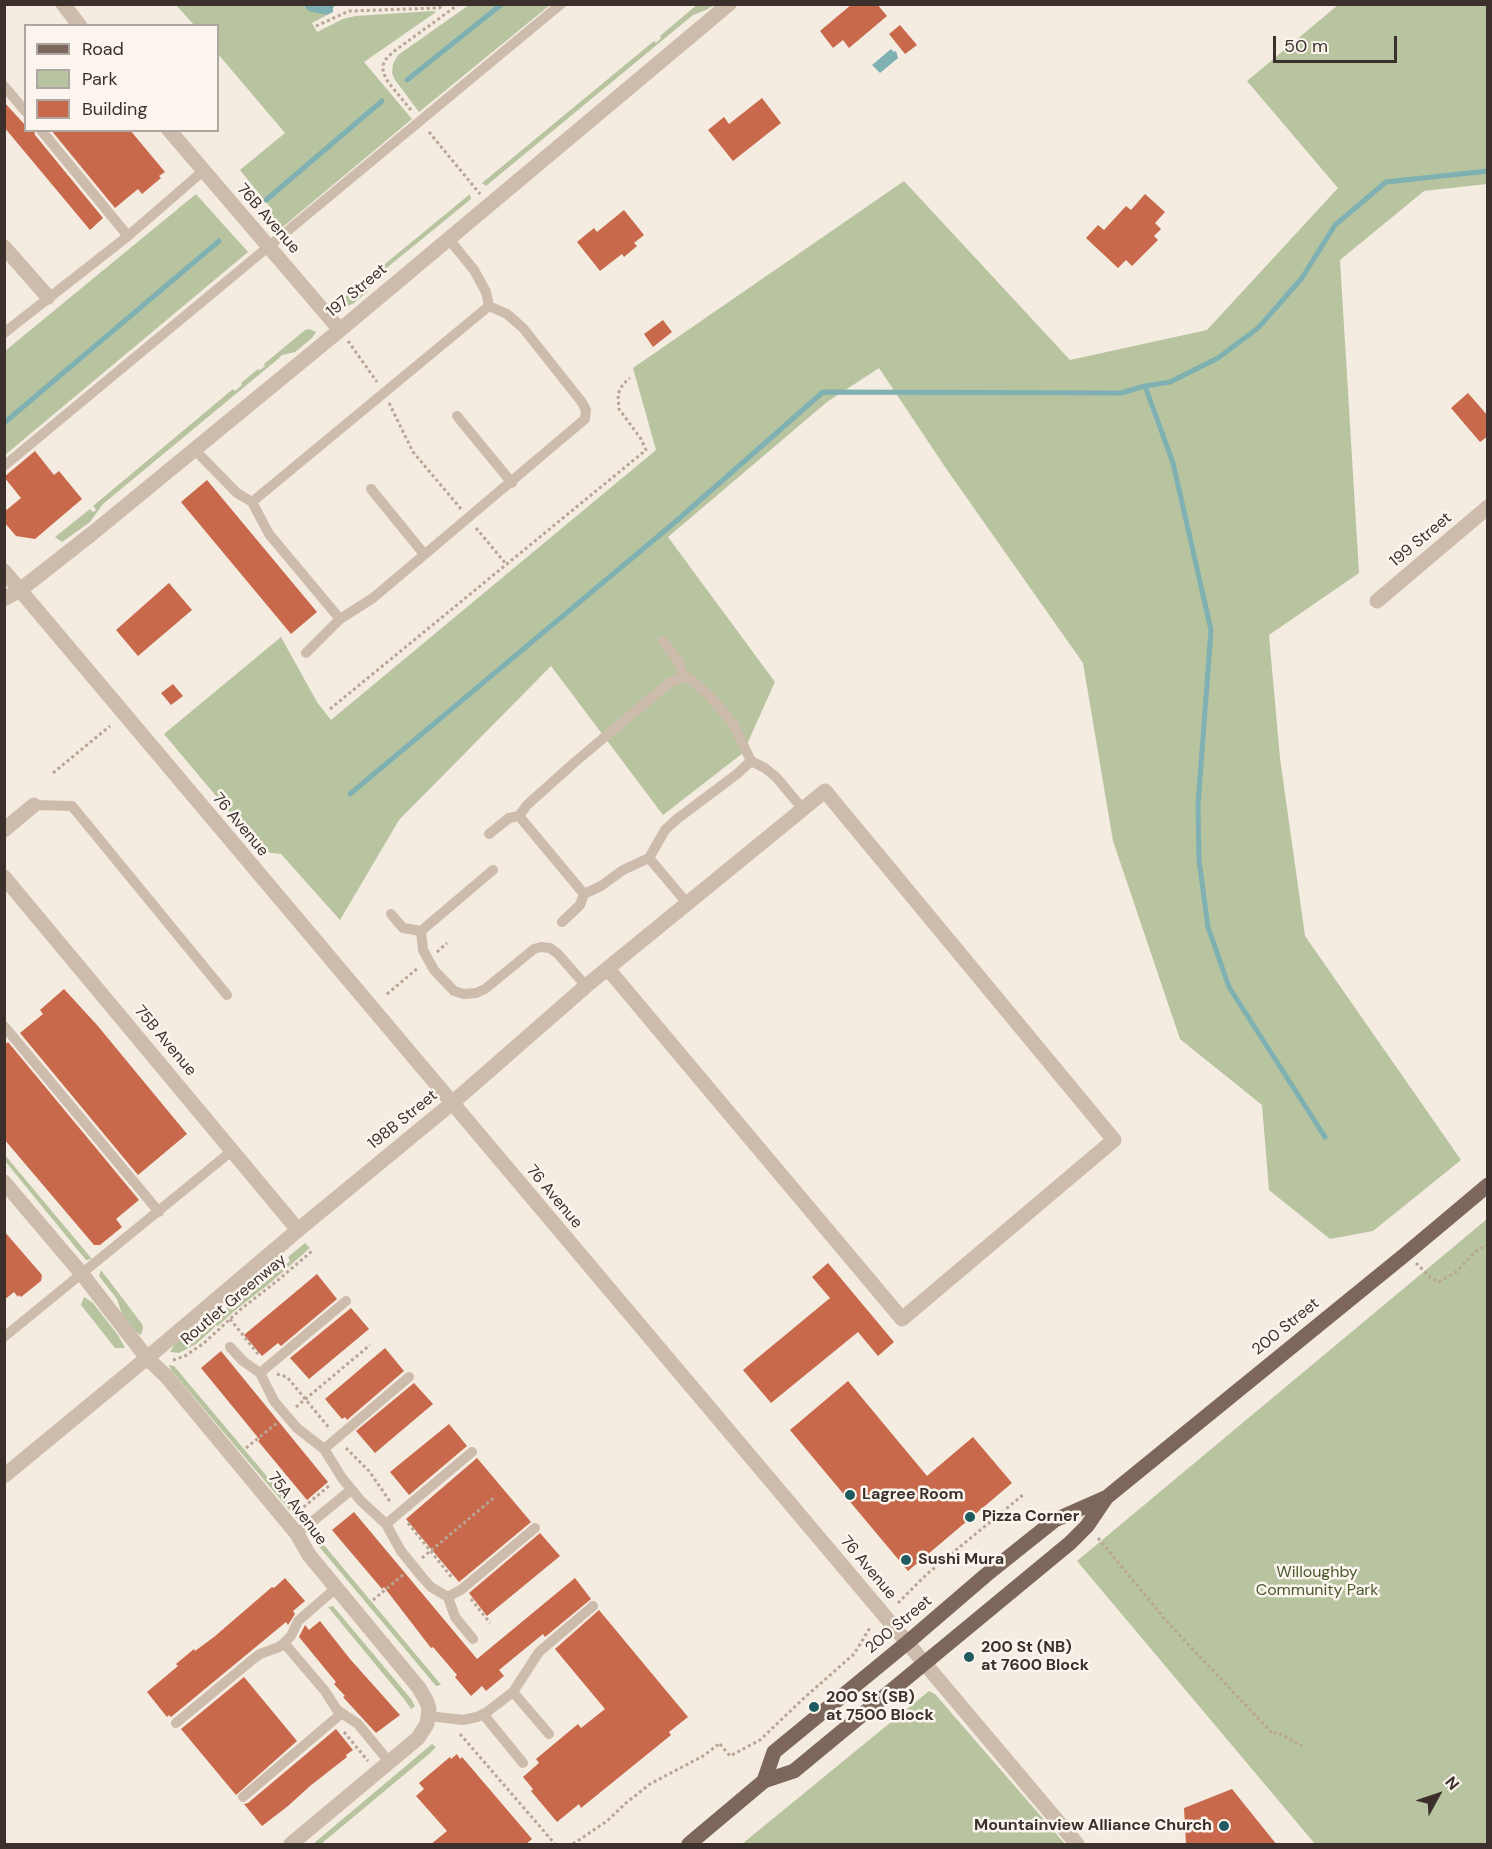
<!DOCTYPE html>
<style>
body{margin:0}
#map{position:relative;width:1492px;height:1849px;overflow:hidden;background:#f4ebe1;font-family:"DM Sans",sans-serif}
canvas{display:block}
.frame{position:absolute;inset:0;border:6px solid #3b302b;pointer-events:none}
.legend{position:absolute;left:24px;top:24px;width:195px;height:108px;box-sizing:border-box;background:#fbf5ee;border:2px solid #aea6a0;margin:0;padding:8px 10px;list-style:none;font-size:18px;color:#3b302b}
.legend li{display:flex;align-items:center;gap:12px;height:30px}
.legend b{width:30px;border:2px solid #aea6a0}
.north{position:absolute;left:1408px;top:1765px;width:60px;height:60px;-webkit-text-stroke:4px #fbf5ee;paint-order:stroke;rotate:50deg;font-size:16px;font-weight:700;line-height:24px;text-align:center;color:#3b302b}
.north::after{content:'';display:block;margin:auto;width:21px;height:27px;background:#3b302b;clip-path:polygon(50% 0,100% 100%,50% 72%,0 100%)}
.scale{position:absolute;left:1273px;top:36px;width:124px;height:27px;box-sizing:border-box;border:3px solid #3b302b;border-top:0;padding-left:8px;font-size:18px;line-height:21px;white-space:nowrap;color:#3b302b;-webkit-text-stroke:4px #fbf5ee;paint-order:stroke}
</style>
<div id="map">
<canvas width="1492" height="1849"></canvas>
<div class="frame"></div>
<ul class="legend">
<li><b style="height:8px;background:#7d675c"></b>Road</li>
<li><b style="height:16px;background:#b8c4a0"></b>Park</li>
<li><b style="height:16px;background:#c8694b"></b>Building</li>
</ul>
<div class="north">N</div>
<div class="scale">50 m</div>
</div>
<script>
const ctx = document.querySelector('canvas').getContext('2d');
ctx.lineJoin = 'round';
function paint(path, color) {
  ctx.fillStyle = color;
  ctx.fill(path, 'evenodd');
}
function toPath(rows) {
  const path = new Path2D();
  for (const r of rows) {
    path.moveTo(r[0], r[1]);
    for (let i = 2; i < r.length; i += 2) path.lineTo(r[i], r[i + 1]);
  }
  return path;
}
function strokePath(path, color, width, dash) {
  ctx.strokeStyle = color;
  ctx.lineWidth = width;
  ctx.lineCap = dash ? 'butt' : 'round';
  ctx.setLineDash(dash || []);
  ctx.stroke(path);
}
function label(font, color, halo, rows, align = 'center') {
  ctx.font = font + ' "DM Sans",sans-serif';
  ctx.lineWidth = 5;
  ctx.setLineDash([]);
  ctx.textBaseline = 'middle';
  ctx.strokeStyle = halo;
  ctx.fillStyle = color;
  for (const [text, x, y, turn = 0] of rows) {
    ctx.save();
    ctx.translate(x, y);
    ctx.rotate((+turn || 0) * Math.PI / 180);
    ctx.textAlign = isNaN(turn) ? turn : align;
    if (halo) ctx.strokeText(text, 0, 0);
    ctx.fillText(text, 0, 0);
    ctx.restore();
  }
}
paint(toPath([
 [698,4,714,5,706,10,693,15,486,186,482,183,654,41,656,43,661,38,660,36],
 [176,5,303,5,304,7,327,15,312,23,317,32,343,19,355,16,433,11,436,12,364,62,412,119,279,230,266,215,270,207,240,170,285,133,218,54,218,26,194,25],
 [469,5,550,5,419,112,395,80,392,73,393,64,398,55],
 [1338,5,1487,5,1487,184,1424,191,1340,260,1359,573,1269,635,1280,758,1305,936,1461,1160,1373,1231,1330,1239,1269,1190,1262,1105,1180,1039,1113,841,1083,663,945,467,879,368,827,402,668,537,775,682,743,753,663,815,551,666,399,820,340,920,281,854,263,852,164,734,281,637,317,702,331,720,656,450,633,368,904,181,1070,360,1207,330,1338,188,1247,81],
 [196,194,248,252,5,455,5,351],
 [470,194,471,199,378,275,367,292,354,303,346,307,345,297,359,285,363,289,366,286,363,282],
 [309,329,316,332,312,338,295,352,282,355,278,359,103,504,90,522,62,542,55,537,90,509,93,512,96,510,93,506,233,389,235,391,242,385,241,383,258,369,260,370,265,366,264,364,305,330],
 [4,1154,92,1259,86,1260,5,1161],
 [1487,1219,1487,1844,1315,1844,1077,1561],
 [305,1243,310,1248,270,1283,233,1312,218,1326,216,1325,213,1328,213,1329,196,1344,179,1353,170,1352,174,1345,189,1332,194,1331,196,1335,205,1331,203,1327,212,1321,215,1324,223,1317,220,1314,228,1307,232,1310,240,1304,237,1300,245,1292,249,1296,256,1289,254,1286,262,1279,265,1282,273,1276,270,1272,278,1265,282,1268,290,1261,288,1257],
 [101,1270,142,1324,143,1328,141,1335,137,1333,123,1317,117,1299,99,1276],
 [84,1297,93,1303,118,1335,125,1348,115,1348,81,1305],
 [169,1365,174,1366,302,1518,297,1519,171,1370],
 [313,1532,438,1681,441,1685,436,1686,311,1537],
 [333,1606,411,1699,415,1706,411,1709,404,1699,328,1607],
 [929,1691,935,1694,1065,1844,742,1844],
 [432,1744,436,1747,429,1754,321,1844,313,1844]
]), '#b8c4a0');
paint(toPath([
 [303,5,335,5,333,8,333,12,327,15,309,11],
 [891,49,894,52,896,51,898,58,880,73,872,65]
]), '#7fb0b2');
strokePath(toPath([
 [407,80,502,4],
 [266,200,382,101],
 [1145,386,1173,463,1211,630,1198,805,1199,860,1208,927,1229,987,1325,1137],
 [4,423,219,241],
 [350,794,674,523,823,392,1121,393,1145,386,1170,382,1218,358,1258,328,1302,278,1335,225,1386,182,1488,171]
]), '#7fb0b2', 5);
paint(toPath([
 [852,4,877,4,887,16,849,48,843,40,833,48,820,31],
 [900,25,917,45,905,54,889,34],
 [762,98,781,123,733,161,708,130,724,117,729,124],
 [4,102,26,126,26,130,34,130,35,135,103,218,90,230,4,127],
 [51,130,130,130,165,172,159,176,161,178,142,194,138,189,115,208],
 [1145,194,1165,212,1155,223,1161,229,1154,236,1158,240,1132,266,1126,260,1118,268,1086,238,1098,225,1104,230,1126,206,1131,210],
 [624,210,644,235,634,243,637,246,624,257,622,254,600,271,577,242,594,228,597,232],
 [663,320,672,332,653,347,644,334],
 [1468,393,1488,416,1488,436,1480,442,1451,408],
 [35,451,54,475,59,471,82,499,35,539,16,536,4,522,4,512,21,498,4,477],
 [207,480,317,612,291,634,181,502],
 [169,583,192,610,138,656,116,630],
 [173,684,183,696,171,705,161,693],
 [64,989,97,1025,187,1134,138,1175,20,1033,43,1014,40,1010],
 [8,1042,139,1200,116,1219,122,1227,100,1245,94,1245,4,1139,4,1045],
 [4,1231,42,1275,41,1281,21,1297,19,1295,18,1297,14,1292,4,1300],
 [828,1263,894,1342,878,1356,858,1332,771,1403,743,1370,830,1298,812,1277],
 [317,1274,337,1299,281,1346,278,1343,262,1356,244,1335],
 [351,1308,369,1329,309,1379,290,1358],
 [385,1348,404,1371,347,1420,345,1417,342,1419,325,1399],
 [221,1351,328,1482,307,1500,258,1441,260,1440,201,1368],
 [848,1381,927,1476,973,1437,1012,1483,908,1571,790,1430],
 [414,1383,433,1404,375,1453,356,1431],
 [449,1424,467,1446,409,1495,390,1472],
 [477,1458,531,1522,459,1582,406,1519],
 [354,1512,477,1659,575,1578,591,1599,545,1637,543,1634,499,1670,504,1676,486,1691,482,1686,471,1696,455,1677,457,1675,433,1647,431,1648,384,1587,382,1589,332,1530],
 [540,1533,560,1556,487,1616,469,1593],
 [285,1578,305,1601,293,1611,295,1614,288,1625,286,1622,171,1717,169,1715,167,1717,147,1692,178,1666,176,1664,194,1649,195,1651,214,1637,272,1587,274,1588],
 [599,1610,688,1717,669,1732,671,1735,581,1808,579,1804,557,1822,531,1791,533,1789,523,1777,539,1763,536,1759,578,1724,581,1728,605,1709,555,1649],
 [320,1621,350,1659,400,1715,376,1733,343,1697,345,1696,334,1684,336,1682,299,1637,305,1625,309,1630],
 [244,1677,297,1741,236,1795,181,1729],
 [336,1729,353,1750,346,1755,347,1757,310,1786,288,1806,262,1826,244,1804,248,1803],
 [457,1754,460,1759,462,1757,532,1839,525,1845,430,1845,447,1831,416,1796,424,1789,419,1783,450,1757,451,1759],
 [1232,1789,1277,1845,1186,1845,1184,1808]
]), '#c8694b');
strokePath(toPath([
 [316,26,349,11,439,8,446,4],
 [411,110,388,82,383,72,383,65,386,59,393,52,459,4],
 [429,132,480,194],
 [348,341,377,382],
 [389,403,413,452,461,509],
 [476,528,506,564],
 [330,709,646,450,641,439,619,409,618,394,623,384,630,378],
 [53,773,110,726],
 [437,952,447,943],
 [387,994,418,968],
 [1416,1263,1431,1278,1439,1282,1456,1272,1475,1252,1488,1244],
 [230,1319,259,1355],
 [173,1360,185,1356,204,1343,241,1309,277,1281,312,1251],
 [277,1374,287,1377,330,1429],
 [296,1407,370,1345],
 [246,1448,277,1423],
 [346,1448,369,1471,391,1503],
 [299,1511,330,1485],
 [408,1523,453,1579],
 [1098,1538,1169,1624,1273,1734,1277,1732,1302,1746],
 [422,1558,496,1496],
 [471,1599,490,1623],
 [373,1600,404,1574],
 [898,1603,927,1574,1024,1494],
 [344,1732,368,1761],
 [460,1734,555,1844],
 [720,1744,730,1756,760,1740,804,1698,854,1654,871,1626],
 [573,1844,607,1821,626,1803,650,1784,703,1756,719,1744]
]), '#b9a596', 3, [3, 3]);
strokePath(toPath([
 [4,86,26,112],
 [41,130,128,236],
 [4,333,128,236,203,171],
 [457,416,512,483],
 [194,449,237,493,252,502,269,534,340,619],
 [4,466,561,4],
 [371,489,424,554],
 [252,502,489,306,486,292,474,270,448,238],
 [663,641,678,661,684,677],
 [306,653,340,619,373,598,585,419,586,410,581,401,523,328,507,314,489,306],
 [751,761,765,768,776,777,802,808],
 [34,805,72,806,227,995],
 [519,816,584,894,580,905,562,922],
 [489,834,509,818,519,816,527,805,575,762,669,683,684,677,689,678,710,696,733,724,751,761,737,774,677,819,665,830,649,858,687,903],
 [493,870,421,931,423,950,434,970,454,991,464,994,476,993,485,989,534,949,541,947,550,948,558,954,586,986],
 [584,894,601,886,623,870,649,858],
 [391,914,403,928,421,931],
 [4,1026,159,1212],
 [4,1337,233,1150],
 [230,1347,243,1361,260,1373,274,1401,297,1428,324,1449,342,1478,361,1501,386,1524,401,1551,422,1577,431,1587,448,1597,455,1617,473,1639],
 [260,1373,346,1301],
 [324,1449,409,1377],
 [386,1524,472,1452],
 [297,1534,351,1490],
 [448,1597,462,1589,535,1528],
 [284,1643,325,1691,337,1710,358,1724,390,1763],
 [513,1692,549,1734],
 [483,1714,523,1763],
 [429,1716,463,1720,477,1717,487,1712,513,1692,539,1652,593,1606],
 [176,1723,252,1660,260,1654,279,1647,284,1643,291,1636,298,1621,336,1588],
 [243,1797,342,1713]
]), '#cdbbac', 10);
strokePath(toPath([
 [63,4,80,26],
 [169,130,340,330],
 [4,247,48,297],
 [4,571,1077,1844],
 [4,599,20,590,94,532,340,330,729,4],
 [1377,601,1488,507],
 [4,830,34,805],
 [4,877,298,1230],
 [4,1182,82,1274,147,1358,166,1376,297,1534,309,1555,419,1688,427,1702,429,1709,427,1724,418,1738,291,1844],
 [4,1476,147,1358,298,1230,451,1104,586,986,825,791,1114,1140,902,1319,608,969]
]), '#cdbbac', 15);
strokePath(toPath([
 [764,1781,774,1752,908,1642,986,1575,1055,1520,1107,1497,1407,1253,1488,1185],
 [689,1844,764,1781,794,1771,1070,1543,1087,1526,1106,1498]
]), '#7d675c', 15);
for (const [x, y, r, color] of [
 [850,1495,6,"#1f5a5e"],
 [970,1517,6,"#1f5a5e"],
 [906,1560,6,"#1f5a5e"],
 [969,1657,6,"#1f5a5e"],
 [814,1707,6,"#1f5a5e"],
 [1224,1826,6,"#1f5a5e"]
]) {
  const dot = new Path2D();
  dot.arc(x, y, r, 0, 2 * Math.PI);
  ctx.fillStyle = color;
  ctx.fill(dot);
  strokePath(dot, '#fbf5ee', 2);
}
label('16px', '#3b302b', '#fbf5ee', [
 ["76B Avenue",268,219,49],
 ["197 Street",357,291,-40],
 ["199 Street",1421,540,-40],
 ["76 Avenue",240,825,50],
 ["75B Avenue",165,1041,50],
 ["198B Street",403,1120,-39],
 ["76 Avenue",554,1197,50],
 ["Routlet Greenway",234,1300,-40],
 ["200 Street",1286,1327,-39],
 ["75A Avenue",297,1509,53],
 ["76 Avenue",868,1568,50],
 ["200 Street",899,1625,-40]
]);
label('bold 16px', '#3b302b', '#fbf5ee', [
 ["Lagree Room",862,1495],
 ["Pizza Corner",982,1517],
 ["Sushi Mura",918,1560],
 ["200 St (NB)",981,1648],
 ["at 7600 Block",981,1666],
 ["200 St (SB)",826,1698],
 ["at 7500 Block",826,1716],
 ["Mountainview Alliance Church",1212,1826,"right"]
], 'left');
label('16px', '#4a5a2e', '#fbf5ee', [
 ["Willoughby",1317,1573],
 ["Community Park",1317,1591]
]);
</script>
